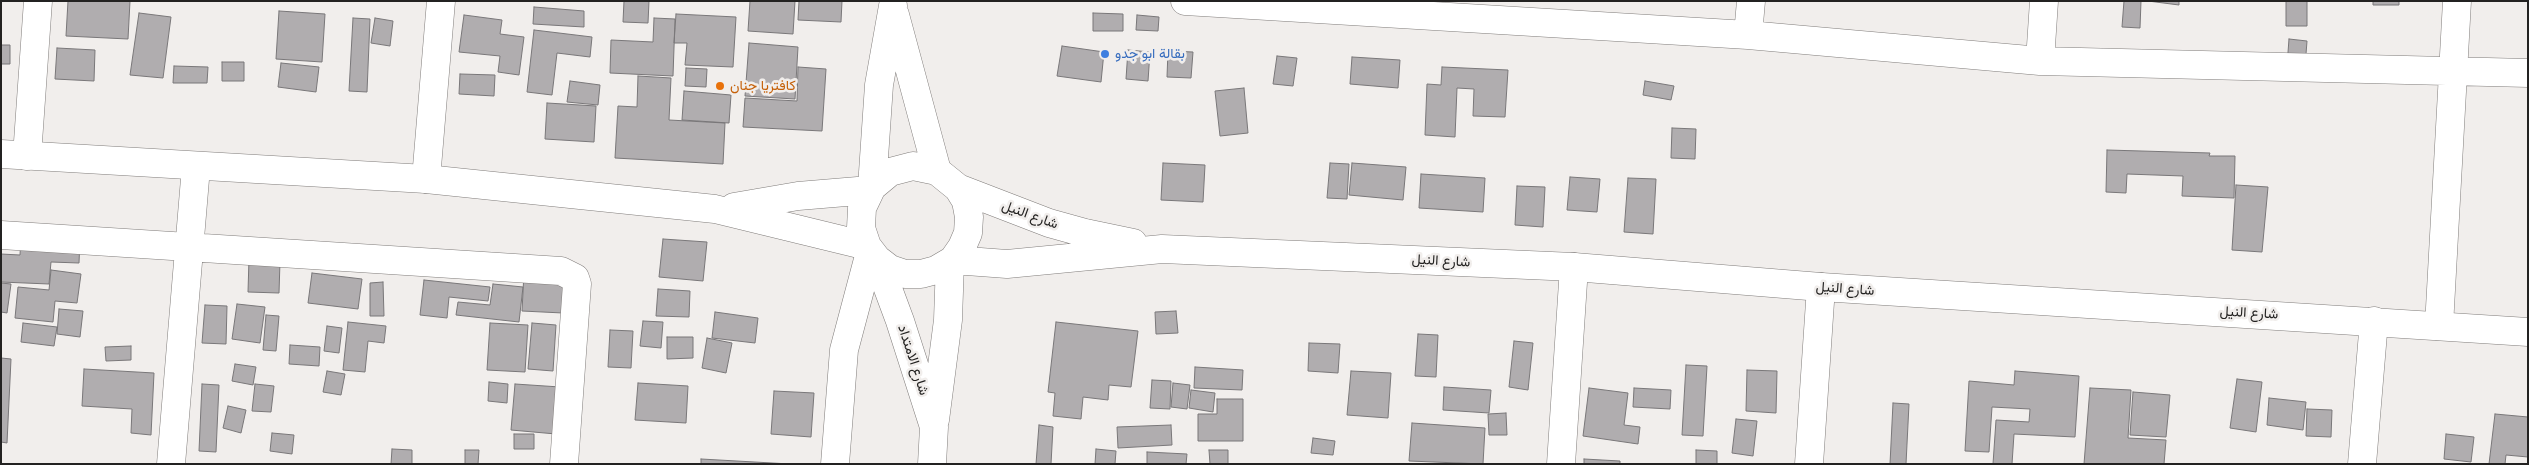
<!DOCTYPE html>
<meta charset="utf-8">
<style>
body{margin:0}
#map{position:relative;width:2529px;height:465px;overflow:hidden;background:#f1eeec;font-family:"Noto Serif",serif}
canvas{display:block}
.frame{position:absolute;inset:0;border:2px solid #232221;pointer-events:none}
</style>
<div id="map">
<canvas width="2529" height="465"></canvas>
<div class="frame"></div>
</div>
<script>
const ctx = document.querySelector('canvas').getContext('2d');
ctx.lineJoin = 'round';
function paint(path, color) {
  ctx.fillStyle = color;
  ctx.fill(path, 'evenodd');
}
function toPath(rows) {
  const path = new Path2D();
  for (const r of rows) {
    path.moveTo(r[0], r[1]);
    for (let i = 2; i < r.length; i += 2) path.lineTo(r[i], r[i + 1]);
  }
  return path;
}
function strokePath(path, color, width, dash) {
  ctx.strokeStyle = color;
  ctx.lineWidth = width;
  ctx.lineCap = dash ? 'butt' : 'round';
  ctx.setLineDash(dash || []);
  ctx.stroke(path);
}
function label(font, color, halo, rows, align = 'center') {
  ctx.font = font + ' "Noto Serif",Vazirmatn,serif';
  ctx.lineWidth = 5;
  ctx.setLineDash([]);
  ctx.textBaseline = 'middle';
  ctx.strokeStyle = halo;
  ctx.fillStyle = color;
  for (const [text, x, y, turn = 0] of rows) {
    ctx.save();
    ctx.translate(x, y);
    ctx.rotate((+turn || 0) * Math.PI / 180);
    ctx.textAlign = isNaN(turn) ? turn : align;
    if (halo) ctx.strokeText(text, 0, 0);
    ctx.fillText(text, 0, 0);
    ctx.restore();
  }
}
const building = toPath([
 [68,1,130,1,128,39,66,36,68,1],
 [624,1,649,1,648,23,623,22,624,1],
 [750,1,795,1,793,34,748,31,750,1],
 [799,1,842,1,841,22,798,20,799,1],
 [2124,1,2141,1,2140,28,2122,27,2124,1],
 [2148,1,2179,1,2179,5,2148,1],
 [2286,1,2307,1,2307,26,2286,26,2286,1],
 [2373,1,2399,1,2399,5,2373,5,2373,1],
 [534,7,584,11,584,27,533,24,534,7],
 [279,11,325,14,322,62,276,59,279,11],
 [139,13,171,17,163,78,130,75,139,13],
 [1093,13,1123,14,1123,31,1093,31,1093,13],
 [676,14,736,17,733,67,685,65,687,43,674,43,676,14],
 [464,15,502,20,500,34,524,37,519,75,498,72,500,56,459,52,464,15],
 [1137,15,1159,17,1158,31,1136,30,1137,15],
 [353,18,370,19,367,92,349,91,353,18],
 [375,18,393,21,390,46,371,43,375,18],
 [654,18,675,19,673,76,610,73,611,40,653,42,654,18],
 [534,30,592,37,590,57,557,53,552,95,527,92,534,30],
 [2289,39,2307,41,2305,67,2287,66,2289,39],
 [749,43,798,47,795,99,745,96,749,43],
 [1,45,10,45,10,64,1,64,1,45],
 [1062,46,1104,52,1101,82,1057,76,1062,46],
 [57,48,95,50,94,81,55,79,57,48],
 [1128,50,1150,52,1148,81,1126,79,1128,50],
 [1168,51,1193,52,1191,78,1167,77,1168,51],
 [1277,56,1297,58,1293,86,1273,84,1277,56],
 [1352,57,1400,60,1398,88,1350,84,1352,57],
 [222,62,244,62,244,81,222,81,222,62],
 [281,63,319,67,316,92,278,87,281,63],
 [174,66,208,67,207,83,173,83,174,66],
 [798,67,826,69,822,131,743,127,745,98,797,101,798,67],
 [1442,67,1508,70,1505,117,1473,116,1474,89,1457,88,1455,137,1425,135,1427,84,1441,85,1442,67],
 [686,68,707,69,706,87,685,86,686,68],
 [460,74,495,75,494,96,459,94,460,74],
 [638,76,671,78,669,120,725,123,723,164,615,158,618,106,637,107,638,76],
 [570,81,600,85,598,105,567,102,570,81],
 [1645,81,1674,86,1671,100,1643,95,1645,81],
 [1244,88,1248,133,1220,136,1215,91,1244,88],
 [684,91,731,95,729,123,682,120,684,91],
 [547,103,596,106,594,142,545,139,547,103],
 [1672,128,1696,129,1695,159,1671,158,1672,128],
 [2107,150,2210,153,2209,156,2235,156,2234,198,2182,196,2183,176,2127,174,2126,193,2106,192,2107,150],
 [1163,163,1205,165,1203,202,1161,200,1163,163],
 [1330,163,1349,164,1347,199,1327,198,1330,163],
 [1352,163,1406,167,1403,200,1349,195,1352,163],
 [1421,174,1485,178,1483,212,1419,208,1421,174],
 [1570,177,1600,179,1597,212,1567,210,1570,177],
 [1628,178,1656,179,1653,234,1624,232,1628,178],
 [2236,185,2268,187,2262,252,2232,250,2236,185],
 [1517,186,1545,187,1543,227,1515,225,1517,186],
 [21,236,80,239,79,263,51,262,49,284,1,282,1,254,20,255,21,236],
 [663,239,707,242,703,281,659,277,663,239],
 [249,259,280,261,279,293,248,292,249,259],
 [51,270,81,274,77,303,55,301,53,322,15,318,18,287,49,290,51,270],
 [312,273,362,279,358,309,308,303,312,273],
 [524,273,565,275,563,313,522,311,524,273],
 [424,280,490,287,488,301,449,297,447,318,420,315,424,280],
 [383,282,384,316,370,316,370,283,383,282],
 [1,283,11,284,7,313,1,312,1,283],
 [493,284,523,287,519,322,456,315,458,302,490,305,493,284],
 [658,289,690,291,689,317,656,316,658,289],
 [237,304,265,307,260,343,232,339,237,304],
 [205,305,227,306,226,344,202,343,205,305],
 [59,309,83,311,80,337,57,334,59,309],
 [1176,311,1178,333,1156,334,1155,312,1176,311],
 [715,312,758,318,755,343,712,338,715,312],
 [266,315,279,316,276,351,263,350,266,315],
 [643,321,663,322,661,348,640,346,643,321],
 [348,322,386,326,384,343,368,341,365,372,343,370,348,322],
 [1056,322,1138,331,1131,387,1109,385,1108,400,1083,397,1081,419,1053,416,1055,393,1048,392,1056,322],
 [23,323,57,327,54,346,21,342,23,323],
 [490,323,528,325,525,372,487,370,490,323],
 [532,323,556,325,553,371,528,369,532,323],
 [327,326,342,328,339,353,324,351,327,326],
 [610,330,633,331,631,368,608,367,610,330],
 [1418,334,1438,335,1436,377,1415,376,1418,334],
 [667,337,693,337,693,358,667,359,667,337],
 [707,338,732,343,726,373,702,368,707,338],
 [1514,341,1533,343,1528,390,1509,387,1514,341],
 [1309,343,1340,344,1338,373,1308,371,1309,343],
 [290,345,320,347,319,366,289,364,290,345],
 [131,346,131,360,106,361,105,347,131,346],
 [1,358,11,359,7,443,1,442,1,358],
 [235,364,256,367,253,385,232,381,235,364],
 [1686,365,1707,366,1703,436,1682,435,1686,365],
 [1195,367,1243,370,1242,390,1194,388,1195,367],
 [84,369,154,373,151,435,131,433,132,409,82,406,84,369],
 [1747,370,1777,371,1776,413,1746,411,1747,370],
 [327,371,345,374,341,395,323,392,327,371],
 [1351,371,1391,373,1388,418,1347,415,1351,371],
 [2015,371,2079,376,2075,437,2014,434,2012,464,1993,464,1996,420,2029,422,2030,409,1992,407,1989,452,1965,451,1969,381,2014,385,2015,371],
 [2237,379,2262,382,2256,432,2230,428,2237,379],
 [1152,380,1171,381,1170,409,1150,408,1152,380],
 [489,382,508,384,507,403,488,401,489,382],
 [638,383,688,386,686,423,635,420,638,383],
 [1173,383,1190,385,1187,409,1171,407,1173,383],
 [202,384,219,385,216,452,199,451,202,384],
 [255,384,274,386,271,412,252,411,255,384],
 [515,384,560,387,556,434,511,430,515,384],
 [1444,387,1491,390,1489,413,1443,410,1444,387],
 [1589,388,1628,393,1624,425,1640,427,1638,444,1583,436,1589,388],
 [1634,388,1671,390,1670,409,1633,407,1634,388],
 [2090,388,2131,390,2128,438,2166,440,2164,464,2084,464,2090,388],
 [1191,390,1215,393,1213,412,1189,408,1191,390],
 [774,391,814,393,811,437,771,434,774,391],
 [2133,392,2170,395,2166,437,2130,435,2133,392],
 [2269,398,2306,402,2303,430,2267,425,2269,398],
 [1217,399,1243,399,1243,441,1198,441,1198,414,1217,414,1217,399],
 [1893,403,1909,404,1906,464,1890,464,1893,403],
 [228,406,246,410,241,433,223,428,228,406],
 [2307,409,2332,410,2331,437,2306,436,2307,409],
 [1506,413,1507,435,1489,435,1488,414,1506,413],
 [2495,414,2528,417,2528,457,2506,455,2505,464,2489,464,2495,414],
 [1736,419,1757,421,1753,456,1732,453,1736,419],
 [1412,423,1485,428,1483,464,1409,461,1412,423],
 [1039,425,1053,427,1051,464,1036,464,1039,425],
 [1171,425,1172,445,1118,448,1117,427,1171,425],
 [272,433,294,435,292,454,270,451,272,433],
 [514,434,534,434,534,449,514,449,514,434],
 [2446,434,2474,437,2471,462,2444,459,2446,434],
 [1313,438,1335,441,1333,455,1311,453,1313,438],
 [392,449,412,450,412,464,391,464,392,449],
 [1096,449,1116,451,1115,464,1095,464,1096,449],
 [465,450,479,450,478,464,465,464,465,450],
 [1209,450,1228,450,1228,464,1210,464,1209,450],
 [1696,450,1717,451,1717,464,1696,464,1696,450],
 [1147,452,1187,454,1186,464,1147,464,1147,452],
 [701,459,790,464,701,464,701,459],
 [1584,459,1620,461,1620,464,1584,464,1584,459]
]);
paint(building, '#b0adaf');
strokePath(building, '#797779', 1);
const street = toPath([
 [1185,1,1748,35,2040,61,2528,73],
 [1748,35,1751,1],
 [2040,61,2044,1],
 [27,156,38,1],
 [426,179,441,1],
 [1,235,561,271,575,278,577,284,564,464],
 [2439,326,2457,1],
 [171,464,196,167],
 [835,464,844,350,870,252],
 [1561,464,1574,267],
 [1809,464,1821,287],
 [2362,464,2374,321]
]);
const secondary = toPath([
 [895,15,937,171],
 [1,154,426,179,715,209,867,246,877,259,890,269,905,274,921,274,936,270,953,260,962,247,968,233,969,217,966,201,958,188,937,171,913,166,890,172,872,187,862,208,861,228,867,246],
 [872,187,879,85,893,6],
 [958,188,1049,223,1085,233,1133,243],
 [734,207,798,196,870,190],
 [877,259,900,321,934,427,932,464],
 [953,260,1007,264,1162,249,1574,267,1821,287,2528,332],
 [935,420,948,320,950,262]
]);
strokePath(street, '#807d7b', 29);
strokePath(secondary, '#807d7b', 29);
strokePath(street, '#fff', 28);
strokePath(secondary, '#fff', 28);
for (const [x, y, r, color] of [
 [1105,54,5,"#3f7fe0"],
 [720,86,5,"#e8710a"]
]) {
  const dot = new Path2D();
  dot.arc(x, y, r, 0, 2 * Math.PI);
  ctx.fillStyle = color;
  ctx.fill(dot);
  strokePath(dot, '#f1eeec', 2);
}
label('14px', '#366cbe', '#f1eeec', [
 ["بقالة ابو جدو",1115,54]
], 'left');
label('14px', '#c56008', '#f1eeec', [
 ["كافتريا جنان",730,86]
], 'left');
label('14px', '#232221', '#f1eeec', [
 ["شارع النيل",1030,215,20],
 ["شارع النيل",1441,261,3],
 ["شارع النيل",1845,289,4],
 ["شارع النيل",2249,313,3],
 ["شارع الامتداد",913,360,72]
]);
</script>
